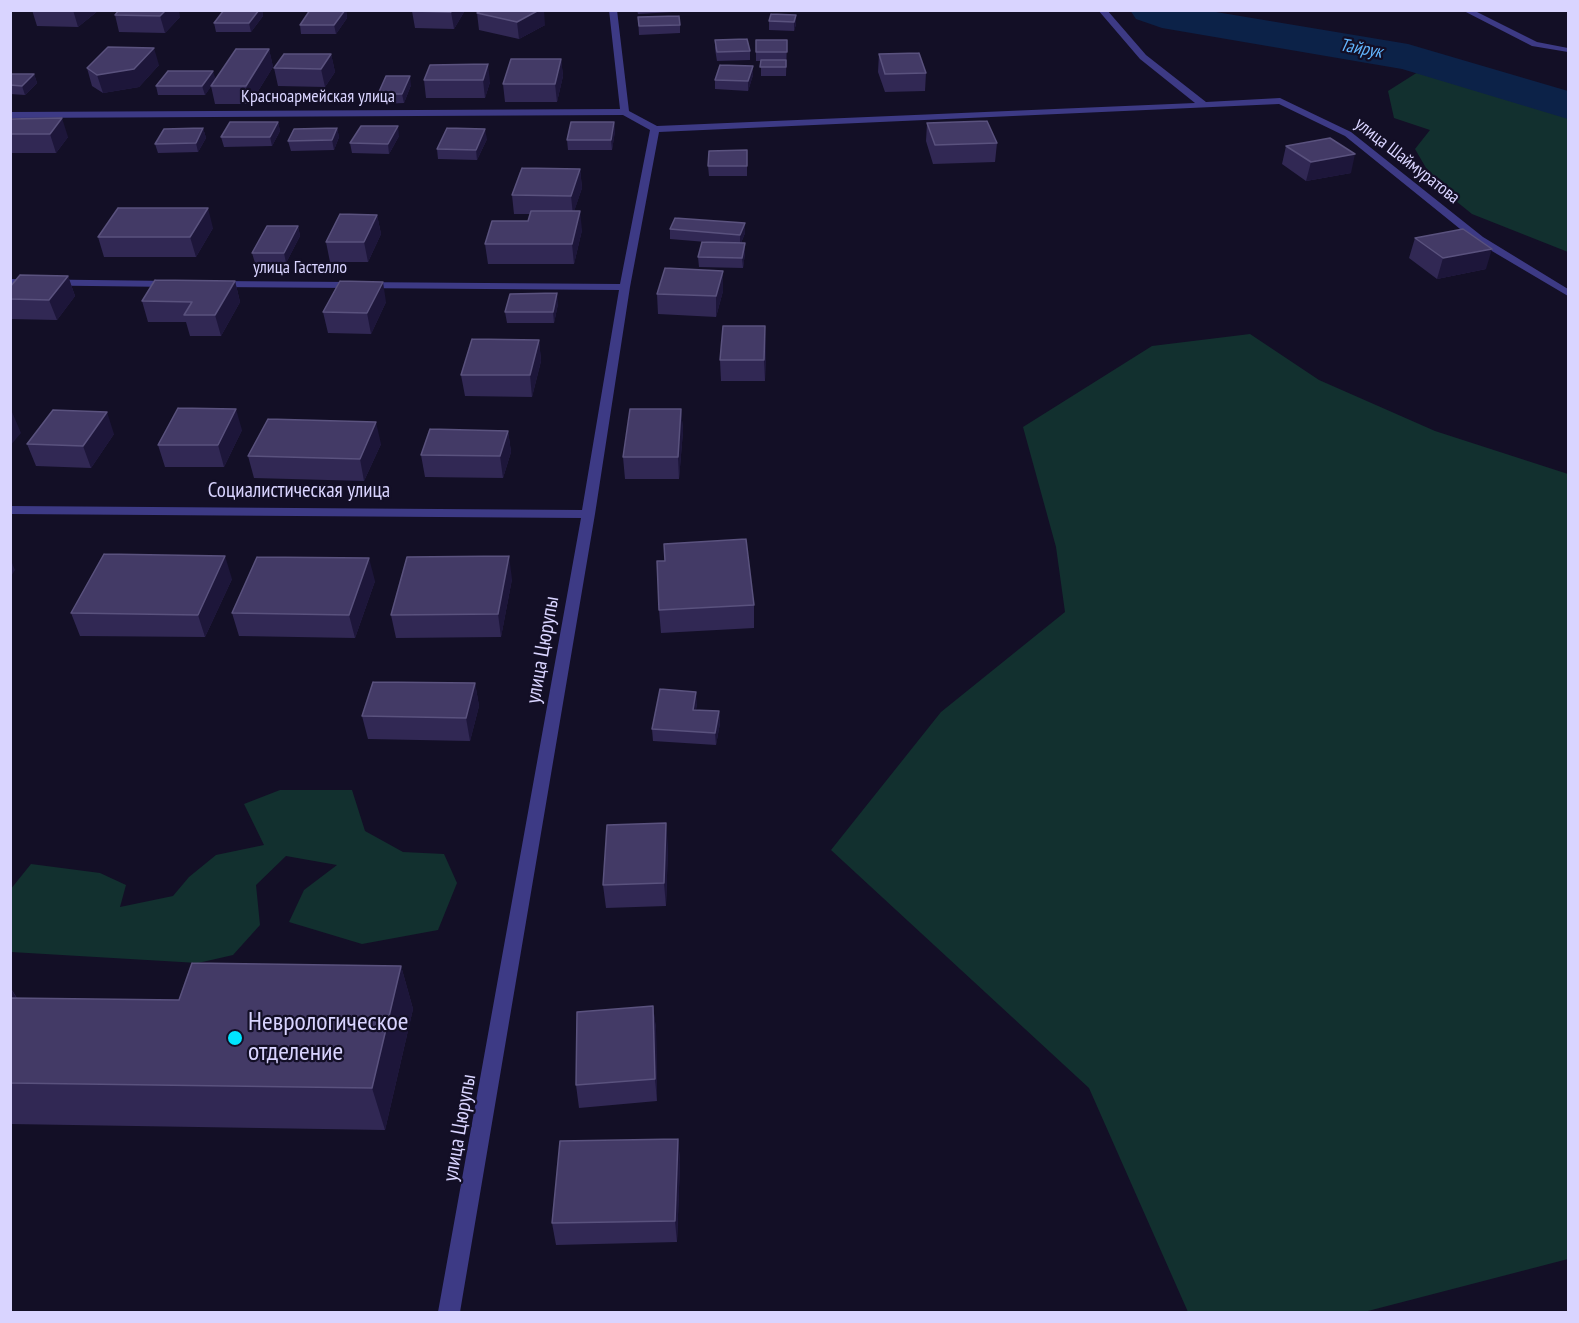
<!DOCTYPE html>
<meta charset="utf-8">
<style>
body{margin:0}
#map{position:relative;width:1579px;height:1323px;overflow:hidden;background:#130f26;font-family:"PT Sans Narrow",sans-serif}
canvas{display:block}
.frame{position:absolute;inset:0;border:12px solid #d9d4ff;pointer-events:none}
</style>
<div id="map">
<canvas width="1579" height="1323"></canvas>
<div class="frame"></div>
</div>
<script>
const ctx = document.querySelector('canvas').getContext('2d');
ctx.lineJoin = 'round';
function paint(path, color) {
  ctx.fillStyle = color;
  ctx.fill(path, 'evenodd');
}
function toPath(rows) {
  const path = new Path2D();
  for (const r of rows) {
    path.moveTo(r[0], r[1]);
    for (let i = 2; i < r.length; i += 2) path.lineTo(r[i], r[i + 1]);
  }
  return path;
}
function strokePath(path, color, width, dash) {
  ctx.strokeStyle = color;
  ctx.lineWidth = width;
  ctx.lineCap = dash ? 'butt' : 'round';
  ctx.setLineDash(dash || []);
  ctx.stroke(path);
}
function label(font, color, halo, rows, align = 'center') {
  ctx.font = font + ' "PT Sans Narrow",sans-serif';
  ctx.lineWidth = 4.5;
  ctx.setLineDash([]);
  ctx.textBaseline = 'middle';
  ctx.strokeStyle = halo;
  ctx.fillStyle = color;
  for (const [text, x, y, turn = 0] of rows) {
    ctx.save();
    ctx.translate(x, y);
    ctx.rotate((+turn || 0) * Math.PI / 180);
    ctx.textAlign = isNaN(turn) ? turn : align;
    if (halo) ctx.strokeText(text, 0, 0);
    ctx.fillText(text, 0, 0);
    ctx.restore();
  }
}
paint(toPath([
 [1418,72,1484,84,1568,109,1568,252,1472,214,1436,185,1415,149,1430,130,1394,118,1388,91],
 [1250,334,1319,380,1435,431,1568,474,1568,1259,1364,1312,1188,1312,1089,1088,831,850,941,712,1065,612,1056,547,1023,427,1152,346],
 [280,790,352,790,365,831,403,852,444,854,457,883,438,930,362,944,289,922,304,890,337,865,286,856,256,885,260,925,233,955,198,963,11,952,10,890,31,864,100,873,126,885,120,907,173,896,189,877,216,855,264,845,244,804]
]), '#12302f');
paint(toPath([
 [1130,10,1204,10,1408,44,1568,91,1568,119,1402,69,1162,28,1136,19,1130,10]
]), '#0c2248');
paint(toPath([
 [609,10,617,10,629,111,657,126,1195,103,1140,59,1098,10,1107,10,1146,55,1206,102,1280,98,1351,132,1483,237,1568,289,1568,296,1475,241,1345,136,1279,104,659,132,630,287,595,514,460,1312,438,1312,581,518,10,514,10,506,582,510,619,290,217,287,212,284,217,281,620,284,650,130,623,115,10,118,10,112,620,109,609,10],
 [1462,10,1473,10,1537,42,1568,48,1568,52,1532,46,1462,10],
 [10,279,172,281,177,284,172,287,10,285,10,279]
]), '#3d3a85');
paint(toPath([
 [32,10,99,10,78,27,37,26],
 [224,10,262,10,263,16,251,32,216,32,214,23],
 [310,10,346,10,347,18,336,34,301,34,300,25],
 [637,10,690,10,690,11,638,14],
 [412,11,464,12,454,29,415,28],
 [477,13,545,25,519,39,479,30],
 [115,15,180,17,165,33,119,32],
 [796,15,796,24,794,31,769,30,769,21],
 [638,17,680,25,680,33,639,35],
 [715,40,750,51,750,60,717,61,715,49],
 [787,40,786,76,761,76,761,61,756,61,756,52],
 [269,49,273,67,250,104,215,104,211,86,205,95,158,95,156,86,215,79],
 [331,54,335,72,325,87,278,86,274,68],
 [879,54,926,73,925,91,885,92,878,72],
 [561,59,563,76,557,102,505,102,503,84],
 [159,65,139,87,103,93,92,86,87,68],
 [430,65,490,82,485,98,426,98,424,80],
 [10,74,34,74,37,83,25,95,10,94],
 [753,75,748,91,715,89,715,80],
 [411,85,404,103,379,104,378,94],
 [10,119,68,137,56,153,10,153],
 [278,122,280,131,272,146,224,147,221,137],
 [614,122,615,131,612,150,568,150,567,140],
 [927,123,997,143,995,162,933,164,926,141],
 [203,128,206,138,198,152,158,153,155,144],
 [337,128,339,137,334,150,291,151,288,141],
 [399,136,389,154,352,153,350,143],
 [487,139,477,160,438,159,437,149],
 [1286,146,1351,173,1306,181,1282,164],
 [747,150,747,176,709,176,708,166],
 [580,169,582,188,574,211,582,230,574,264,488,264,485,244,528,221,530,214,514,214,512,195],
 [377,215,381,234,368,262,330,262,326,242],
 [298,226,300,236,286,263,255,263,252,253],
 [213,228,196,257,104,257,98,237],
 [670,229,745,233,741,243,745,253,743,268,699,267,698,257,706,242,670,239],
 [1415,238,1486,269,1437,279,1409,258],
 [723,271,723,291,716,317,658,314,657,294],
 [68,276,75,296,57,320,10,319,10,287],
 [235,281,240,302,221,336,190,336,186,322,148,322,142,301],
 [386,302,371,334,328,333,323,312],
 [558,304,554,323,507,323,505,312],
 [539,340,541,361,532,397,465,396,461,375],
 [766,347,765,381,721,381,720,360],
 [681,409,683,431,679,479,625,479,623,457],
 [242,430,224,467,165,467,158,445],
 [508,431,511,452,503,478,425,477,421,455],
 [114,434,91,468,36,466,27,444],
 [381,444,364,481,254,478,248,456],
 [232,579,205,637,80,636,71,613],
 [512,579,501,637,396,638,391,615],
 [375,581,355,638,239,636,232,613],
 [754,605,754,628,661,633,659,610],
 [475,683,479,706,470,741,368,739,362,716],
 [697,703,696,710,719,711,720,723,716,745,653,741,652,729],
 [668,846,666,906,606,908,603,885],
 [401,966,413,1009,385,1130,10,1124,10,987,17,998,179,1000],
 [653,1006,656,1029,657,1101,579,1108,576,1085],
 [678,1139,680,1162,677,1242,556,1245,552,1223]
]), '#312854');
paint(toPath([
 [73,10,99,10,78,27],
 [166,10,179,10,180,17,165,33,160,16],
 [259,10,262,10,263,16,251,32,249,23],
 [345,10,346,10,347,18,336,34,334,25],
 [452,10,464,10,464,12,454,29,451,12],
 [539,10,544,10,545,25,519,39,517,22],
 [796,15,796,24,794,31,794,22],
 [154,48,159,65,139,87,103,93,97,75],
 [269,49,273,67,250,104,246,86],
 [331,54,335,72,325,87,321,69],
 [561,59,563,76,557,102,555,84],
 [488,64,490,82,485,98,483,80],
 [753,66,753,75,748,91,748,81],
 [213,71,216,80,205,95,202,86],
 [34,74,37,83,25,95,22,86],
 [410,76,411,85,404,103,402,94],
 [62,118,68,137,56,153,50,134],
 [278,122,280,131,272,146,270,137],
 [614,122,615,131,612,150,611,140],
 [398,126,399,136,389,154,388,144],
 [203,128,206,138,198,152,196,143],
 [337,128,339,137,334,150,332,140],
 [485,129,487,139,477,160,476,150],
 [1355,154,1351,173,1306,181,1311,162],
 [580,169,582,188,573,215,571,196],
 [208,208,213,228,196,257,190,237],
 [580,211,582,230,574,264,572,244],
 [377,215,381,234,368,262,364,242],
 [745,223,745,233,740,245,740,235],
 [298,226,300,236,286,263,284,253],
 [745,243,745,253,743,268,742,258],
 [1492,249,1486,269,1437,279,1443,258],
 [723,271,723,291,716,317,716,296],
 [68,276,75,296,57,320,49,300],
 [235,281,240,302,221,336,215,315],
 [383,282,386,302,371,334,367,313],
 [557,293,558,304,554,323,553,312],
 [765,326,766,347,765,381,764,360],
 [539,340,541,361,532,397,530,375],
 [236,409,242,430,224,467,218,445],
 [681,409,683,431,679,479,678,457],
 [12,412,21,433,10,446,10,414],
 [107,412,114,434,91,468,83,446],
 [376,422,381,444,364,481,360,459],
 [508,431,511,452,503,478,500,456],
 [225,556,232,579,205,637,198,615],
 [509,556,512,579,501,637,498,614],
 [10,558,15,570,10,578],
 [369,558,375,581,355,638,349,615],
 [475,683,479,706,470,741,466,718],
 [696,692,697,703,694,721,693,710],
 [719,711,720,723,716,745,715,733],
 [666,823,668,846,666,906,664,883],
 [401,966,413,1009,385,1130,372,1088],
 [10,987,21,1006,10,1029],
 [653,1006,656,1029,657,1101,655,1079],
 [678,1139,680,1162,677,1242,675,1221]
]), '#1d163a');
const building = toPath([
 [119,10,166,10,160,16,115,15,119,10],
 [224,10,259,10,249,23,214,23,224,10],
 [310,10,345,10,334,25,300,25,310,10],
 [413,10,452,10,451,12,412,11,413,10],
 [482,10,539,10,517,22,477,13,482,10],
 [771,14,796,15,794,22,769,21,771,14],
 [679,16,680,25,639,26,638,17,679,16],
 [747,39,750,51,717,52,715,40,747,39],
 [756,40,787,40,787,52,756,52,756,40],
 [108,47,154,48,134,69,97,75,87,68,108,47],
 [236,49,269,49,246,86,211,86,236,49],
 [919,53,926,73,885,74,879,54,919,53],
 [284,54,331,54,321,69,274,68,284,54],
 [511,59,561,59,555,84,503,84,511,59],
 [761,60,786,60,786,67,760,67,761,60],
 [488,64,483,80,424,80,430,65,488,64],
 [720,65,753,66,748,81,715,80,720,65],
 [168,71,213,71,202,86,156,86,168,71],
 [10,74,34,74,22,86,10,85,10,74],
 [386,76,410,76,402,94,378,94,386,76],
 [62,118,50,134,10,134,10,119,62,118],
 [987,121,997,143,935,145,927,123,987,121],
 [230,122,278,122,270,137,221,137,230,122],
 [571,122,614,122,611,140,567,140,571,122],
 [361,126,398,126,388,144,350,143,361,126],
 [203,128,196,143,155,144,164,129,203,128],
 [337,128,332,140,288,141,294,129,337,128],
 [447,128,485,129,476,150,437,149,447,128],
 [1330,138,1355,154,1311,162,1286,146,1330,138],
 [747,150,747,166,708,166,709,151,747,150],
 [522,168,580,169,571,196,512,195,522,168],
 [118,208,208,208,190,237,98,237,118,208],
 [531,211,580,211,572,244,485,244,492,221,528,221,531,211],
 [340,214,377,215,364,242,326,242,340,214],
 [675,218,745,223,740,235,670,229,675,218],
 [267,226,298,226,284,253,252,253,267,226],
 [1463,229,1492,249,1443,258,1415,238,1463,229],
 [702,242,745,243,742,258,698,257,702,242],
 [665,268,723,271,716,296,657,294,665,268],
 [20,275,68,276,49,300,10,299,10,287,20,275],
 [155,280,235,281,215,315,184,315,192,302,142,301,155,280],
 [340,281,383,282,367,313,323,312,340,281],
 [557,293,553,312,505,312,510,294,557,293],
 [723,326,765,326,764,360,720,360,723,326],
 [472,339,539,340,530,375,461,375,472,339],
 [178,408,236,409,218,445,158,445,178,408],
 [630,409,681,409,678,457,623,457,630,409],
 [53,410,107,412,83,446,27,444,53,410],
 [268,419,376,422,360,459,248,456,268,419],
 [430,429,508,431,500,456,421,455,430,429],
 [746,539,754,605,659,610,657,561,665,561,664,544,746,539],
 [104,554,225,556,198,615,71,613,104,554],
 [509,556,498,614,391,615,407,557,509,556],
 [257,557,369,558,349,615,232,613,257,557],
 [373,682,475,683,466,718,362,716,373,682],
 [660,689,696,692,693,710,719,711,715,733,652,729,660,689],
 [666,823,664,883,603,885,607,825,666,823],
 [192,963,401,966,372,1088,10,1083,10,998,179,1000,192,963],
 [653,1006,655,1079,576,1085,577,1012,653,1006],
 [678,1139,675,1221,552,1223,560,1141,678,1139]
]);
paint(building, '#433a66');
strokePath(building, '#5a527e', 1.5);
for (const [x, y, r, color] of [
 [235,1038,8,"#00e5ff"]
]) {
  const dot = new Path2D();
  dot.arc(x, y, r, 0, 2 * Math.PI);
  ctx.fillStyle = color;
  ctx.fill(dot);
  strokePath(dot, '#130f26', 2);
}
label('italic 18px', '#62b6ff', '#130f26', [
 ["Тайрук",1361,49,10]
]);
label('18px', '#d9d4ff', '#130f26', [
 ["Красноармейская улица",318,97],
 ["улица Шаймуратова",1407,161,38],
 ["улица Гастелло",300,268]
]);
label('21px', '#d9d4ff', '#130f26', [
 ["Социалистическая улица",299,491],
 ["улица Цюрупы",543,650,-80],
 ["улица Цюрупы",460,1128,-80]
]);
label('26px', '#d9d4ff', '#130f26', [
 ["Неврологическое",248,1023],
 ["отделение",248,1053]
], 'left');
</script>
